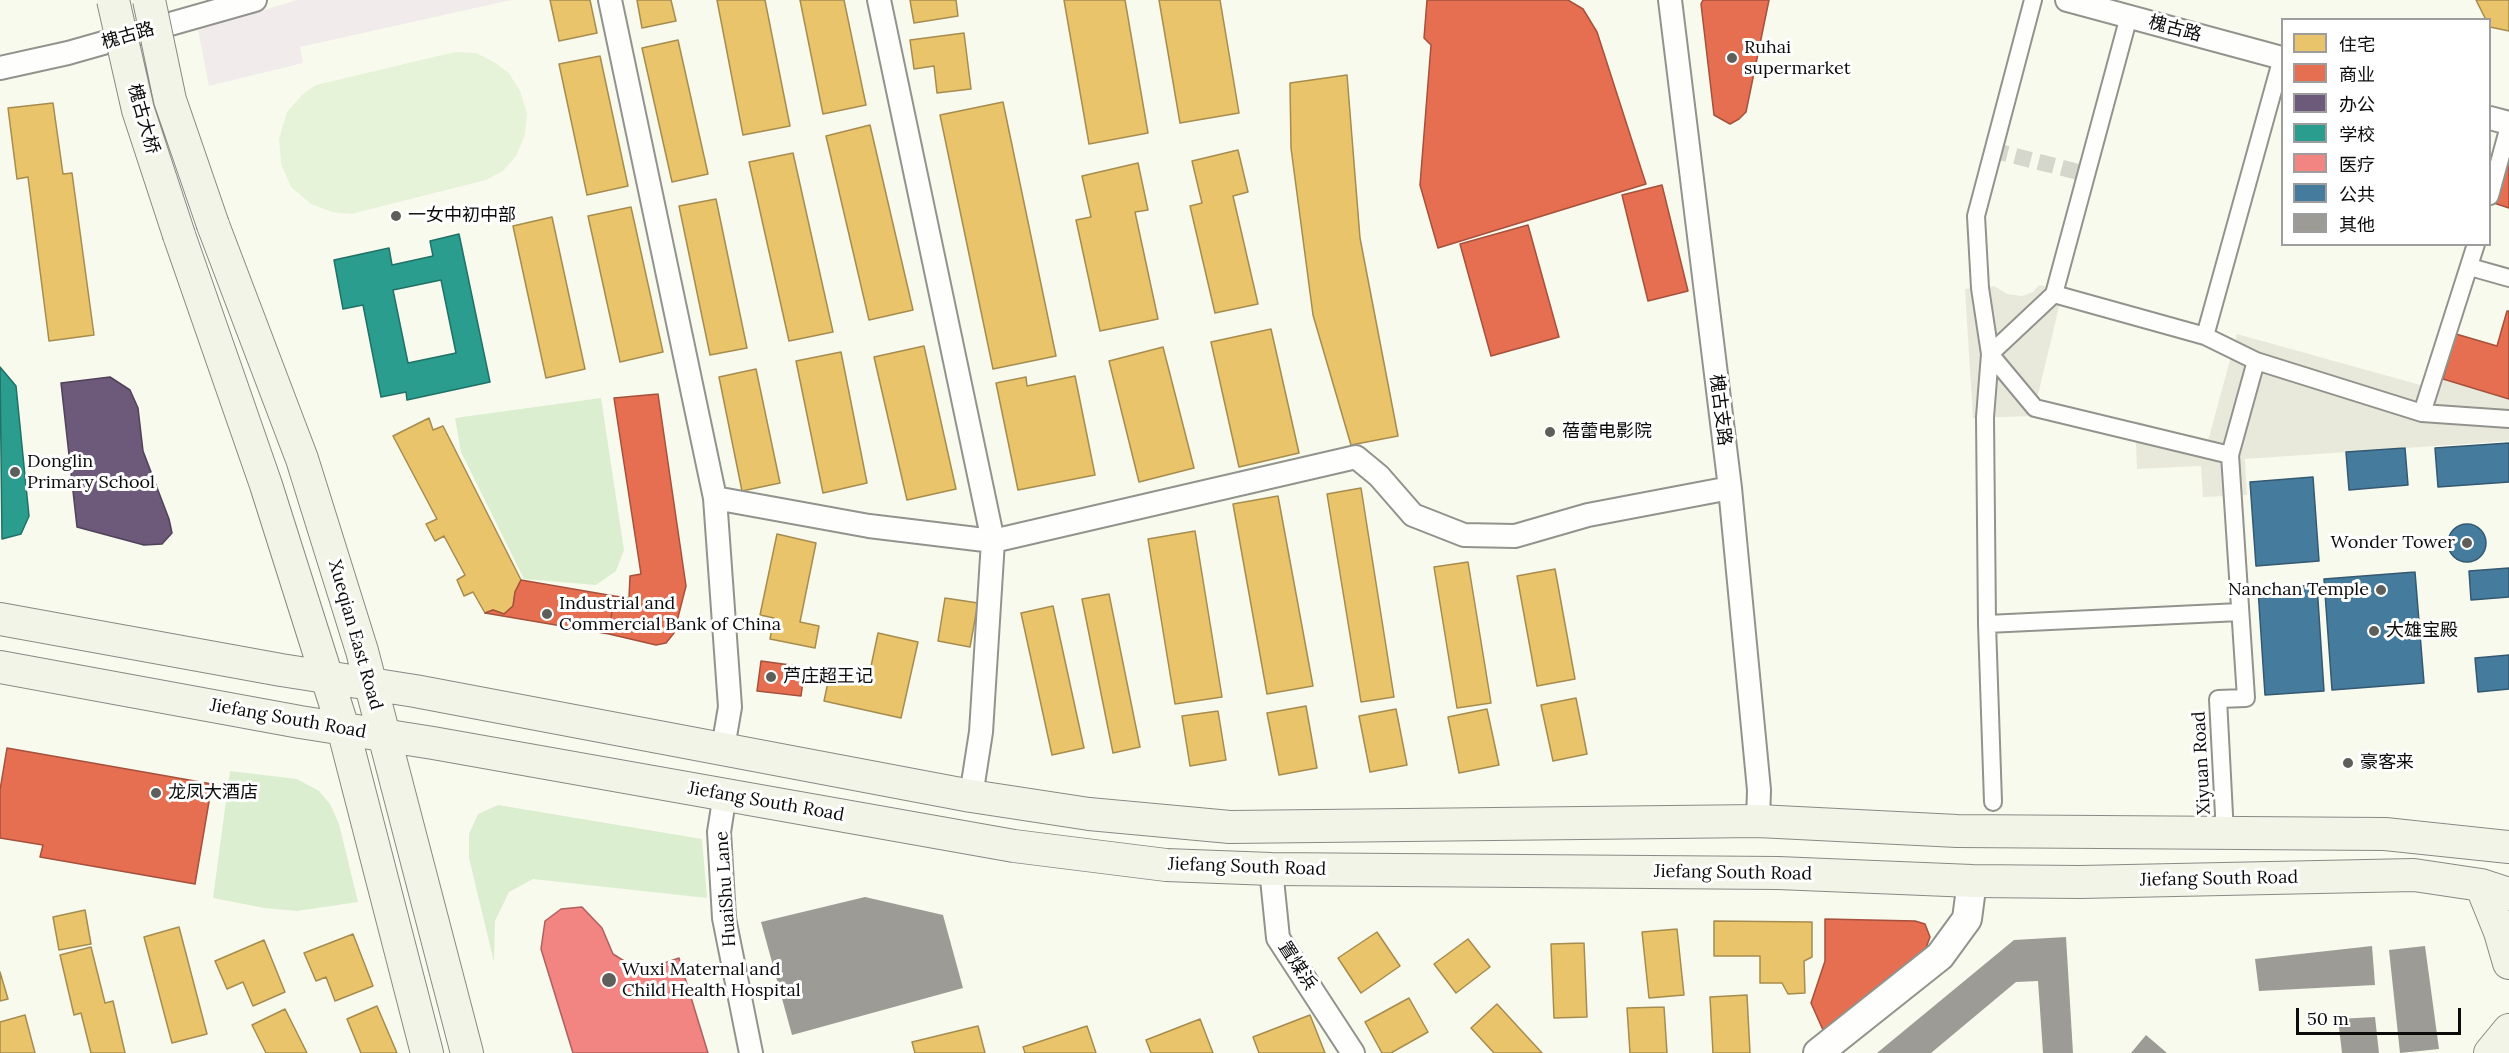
<!DOCTYPE html>
<meta charset="utf-8">
<style>
body{margin:0}
#map{position:relative;width:2509px;height:1053px;overflow:hidden;background:#f9faee;font-family:Lora,"Noto Sans SC",serif}
canvas{display:block}
.legend{position:absolute;left:2281px;top:18px;width:210px;height:228px;box-sizing:border-box;background:#fff;border:2px solid #9d9d9d;margin:0;padding:8px 10px;list-style:none;font-size:18px;color:#0b0b0b}
.legend li{display:flex;align-items:center;gap:12px;height:30px}
.legend b{width:30px;border:2px solid #9d9d9d}
.scale{position:absolute;left:2296px;top:1008px;width:165px;height:27px;box-sizing:border-box;border:3px solid #0b0b0b;border-top:0;padding-left:8px;font-size:18px;line-height:21px;white-space:nowrap;color:#0b0b0b;-webkit-text-stroke:4px #fff;paint-order:stroke}
</style>
<div id="map">
<canvas width="2509" height="1053"></canvas>
<ul class="legend">
<li><b style="height:16px;background:#e9c46a"></b>住宅</li>
<li><b style="height:16px;background:#e76f51"></b>商业</li>
<li><b style="height:16px;background:#6d597a"></b>办公</li>
<li><b style="height:16px;background:#2a9d8f"></b>学校</li>
<li><b style="height:16px;background:#f28482"></b>医疗</li>
<li><b style="height:16px;background:#457b9d"></b>公共</li>
<li><b style="height:16px;background:#9c9b95"></b>其他</li>
</ul>
<div class="scale">50 m</div>
</div>
<script>
const ctx = document.querySelector('canvas').getContext('2d');
ctx.lineJoin = 'round';
function paint(path, color) {
  ctx.fillStyle = color;
  ctx.fill(path, 'evenodd');
}
function toPath(rows) {
  const path = new Path2D();
  for (const r of rows) {
    if (r.length === 3) {
      path.moveTo(r[0] + r[2], r[1]);
      path.arc(r[0], r[1], r[2], 0, 2 * Math.PI);
      continue;
    }
    path.moveTo(r[0], r[1]);
    for (let i = 2; i < r.length; i += 2) path.lineTo(r[i], r[i + 1]);
  }
  return path;
}
function strokePath(path, color, width, dash) {
  ctx.strokeStyle = color;
  ctx.lineWidth = width;
  ctx.lineCap = dash ? 'butt' : 'round';
  ctx.setLineDash(dash || []);
  ctx.stroke(path);
}
function label(font, color, halo, rows, align = 'center') {
  ctx.font = font + ' Lora,"Noto Sans SC",serif';
  ctx.lineWidth = 6;
  ctx.setLineDash([]);
  ctx.textBaseline = 'middle';
  ctx.strokeStyle = halo;
  ctx.fillStyle = color;
  for (const [text, x, y, turn = 0] of rows) {
    ctx.save();
    ctx.translate(x, y);
    ctx.rotate((+turn || 0) * Math.PI / 180);
    ctx.textAlign = isNaN(turn) ? turn : align;
    if (halo) ctx.strokeText(text, 0, 0);
    ctx.fillText(text, 0, 0);
    ctx.restore();
  }
}
paint(toPath([
 [297,0,511,0,300,47,303,63,209,86,198,30]
]), '#f1ebeb');
paint(toPath([
 [601,398,624,550,616,571,596,585,524,579,461,452,455,418],
 [230,771,297,779,319,791,330,804,339,824,358,902,297,911,264,908,213,898],
 [498,805,702,839,707,898,533,879,509,892,495,921,494,962,469,858,469,834,478,814]
]), '#dbeed0');
paint(toPath([
 [455,52,476,53,494,62,509,73,520,91,527,113,525,135,516,156,503,171,486,180,351,214,332,212,311,204,291,187,281,164,279,139,287,112,303,94,316,85]
]), '#e6f3d9');
paint(toPath([
 [2039,285,2063,290,2033,416,1973,418,1965,289,1994,286,2007,294,2022,296,2033,292],
 [2237,334,2424,386,2443,379,2509,399,2509,441,2245,459,2247,495,2203,497,2201,466,2137,469,2135,421,2208,441]
]), '#e9e9db');
const homes = toPath([
 [550,0,590,0,597,33,559,41,550,0],
 [637,0,671,0,676,21,642,28,637,0],
 [717,0,765,0,790,126,743,135,717,0],
 [800,0,844,0,866,105,823,114,800,0],
 [910,0,956,0,958,16,914,23,910,0],
 [1064,0,1125,0,1148,133,1089,144,1064,0],
 [1159,0,1220,0,1239,113,1180,123,1159,0],
 [2476,0,2509,0,2509,31,2490,27,2490,20,2486,20,2476,0],
 [964,33,971,89,937,93,934,66,914,69,910,40,964,33],
 [678,40,708,174,672,182,642,48,678,40],
 [600,56,628,186,587,195,559,64,600,56],
 [1347,75,1360,238,1398,436,1351,445,1313,315,1291,148,1290,83,1347,75],
 [1003,102,1056,356,993,369,940,115,1003,102],
 [53,103,63,174,72,173,94,335,49,341,28,177,17,179,8,108,53,103],
 [870,125,913,310,869,320,826,136,870,125],
 [1238,150,1248,192,1233,196,1258,304,1215,313,1190,206,1202,203,1192,161,1238,150],
 [793,153,833,332,789,341,749,162,793,153],
 [1138,163,1148,210,1135,212,1158,319,1100,331,1076,220,1091,217,1082,176,1138,163],
 [716,199,747,348,710,355,679,206,716,199],
 [631,207,663,352,620,362,588,216,631,207],
 [552,217,585,369,546,378,513,226,552,217],
 [1271,329,1299,453,1239,467,1211,342,1271,329],
 [924,346,956,489,907,500,874,357,924,346],
 [1163,347,1194,468,1139,482,1109,361,1163,347],
 [841,352,867,483,823,493,796,361,841,352],
 [756,369,780,483,742,491,719,377,756,369],
 [1075,376,1095,475,1018,490,996,383,1026,377,1027,386,1075,376],
 [429,418,433,430,443,426,521,580,515,592,513,606,504,614,493,610,485,613,473,592,464,596,457,580,465,575,444,536,435,541,426,524,437,519,393,436,429,418],
 [1361,488,1394,697,1361,702,1327,494,1361,488],
 [1278,496,1313,686,1267,694,1233,504,1278,496],
 [1195,531,1222,697,1175,704,1148,539,1195,531],
 [777,534,816,543,800,622,819,626,815,648,770,639,774,618,760,615,777,534],
 [1468,562,1491,703,1457,708,1434,567,1468,562],
 [1555,569,1575,679,1537,686,1517,576,1555,569],
 [1109,594,1140,747,1113,753,1082,599,1109,594],
 [945,598,978,603,970,647,938,641,945,598],
 [1053,606,1084,748,1052,755,1021,613,1053,606],
 [878,633,918,642,901,718,824,701,831,668,869,676,878,633],
 [1576,698,1587,754,1553,761,1541,705,1576,698],
 [1306,706,1317,768,1279,775,1267,713,1306,706],
 [1396,709,1407,765,1370,772,1359,716,1396,709],
 [1487,709,1499,765,1459,773,1448,717,1487,709],
 [1218,711,1226,760,1190,766,1182,716,1218,711],
 [85,910,91,944,59,950,53,917,85,910],
 [1714,921,1812,922,1812,957,1804,961,1805,993,1788,994,1782,983,1760,983,1760,956,1714,956,1714,921],
 [179,927,207,1034,172,1043,144,937,179,927],
 [1677,929,1684,995,1649,998,1642,932,1677,929],
 [1377,932,1400,966,1361,993,1338,958,1377,932],
 [353,934,373,986,335,1001,326,977,316,981,304,953,353,934],
 [1468,939,1490,967,1456,993,1434,964,1468,939],
 [264,940,285,992,253,1006,243,982,227,989,215,961,264,940],
 [1584,943,1587,1017,1554,1018,1551,944,1584,943],
 [91,947,105,1003,113,1001,125,1053,91,1053,81,1013,74,1015,60,955,91,947],
 [0,972,8,999,0,1001,0,972],
 [1747,995,1750,1053,1713,1053,1710,997,1747,995],
 [1409,998,1428,1032,1391,1053,1382,1053,1365,1022,1409,998],
 [1497,1004,1542,1053,1494,1053,1471,1028,1497,1004],
 [377,1006,397,1053,361,1053,347,1019,377,1006],
 [1664,1007,1667,1053,1630,1053,1627,1008,1664,1007],
 [285,1009,307,1053,266,1053,252,1025,285,1009],
 [25,1015,35,1053,0,1053,0,1022,25,1015],
 [1310,1015,1325,1053,1259,1053,1253,1037,1310,1015],
 [1200,1019,1213,1053,1151,1053,1146,1040,1200,1019],
 [978,1026,985,1053,915,1053,912,1042,978,1026],
 [1087,1026,1096,1053,1025,1053,1023,1047,1087,1026]
]);
paint(homes, '#e9c46a');
strokePath(homes, '#a68c4e', 1.5);
const shops = toPath([
 [1427,0,1568,0,1583,9,1597,32,1646,184,1438,248,1420,185,1431,45,1424,38,1427,0],
 [1703,0,1769,0,1746,112,1739,119,1730,124,1714,115,1701,4,1703,0],
 [2507,158,2509,159,2509,208,2494,203,2507,158],
 [1662,185,1688,291,1648,301,1622,195,1662,185],
 [1528,225,1559,337,1491,356,1460,244,1528,225],
 [2507,311,2509,311,2509,399,2443,379,2456,334,2497,346,2507,311],
 [658,394,686,586,674,633,666,643,656,645,609,634,614,596,629,598,630,576,641,574,614,398,658,394],
 [521,580,614,596,609,634,485,613,493,610,504,614,513,606,515,592,521,580],
 [761,661,805,667,801,696,757,691,761,661],
 [7,748,212,784,195,884,40,857,43,845,0,838,0,790,7,748],
 [1825,919,1915,921,1925,924,1930,937,1926,948,1886,983,1823,1030,1811,1003,1825,961,1825,919]
]);
paint(shops, '#e76f51');
strokePath(shops, '#a5513c', 1.5);
const offices = toPath([
 [110,377,130,390,138,408,143,451,169,519,172,533,162,544,144,545,77,527,61,383,110,377]
]);
paint(offices, '#6d597a');
strokePath(offices, '#504259', 1.5);
const schools = toPath([
 [459,234,490,382,407,400,406,392,381,397,363,305,343,309,334,260,389,248,392,265,433,256,430,241,459,234],
 [441,280,456,353,408,363,393,290,441,280],
 [0,367,16,386,29,516,21,534,2,539,0,367]
]);
paint(schools, '#2a9d8f');
strokePath(schools, '#217167', 1.5);
const health = toPath([
 [582,907,602,928,613,954,629,964,647,969,679,958,708,1053,573,1053,541,949,545,921,561,909,582,907]
]);
paint(health, '#f28482');
strokePath(health, '#ad605e', 1.5);
const public = toPath([
 [2509,443,2509,482,2438,487,2435,448,2509,443],
 [2405,448,2408,485,2349,490,2346,452,2405,448],
 [2313,477,2319,561,2256,566,2250,482,2313,477],
 [2467,543,19],
 [2509,568,2509,597,2471,600,2469,571,2509,568],
 [2415,572,2424,683,2332,690,2324,579,2415,572],
 [2317,585,2324,691,2265,695,2258,589,2317,585],
 [2509,655,2509,689,2478,692,2475,658,2509,655]
]);
paint(public, '#457b9d');
strokePath(public, '#345971', 1.5);
paint(toPath([
 [865,897,943,915,963,988,792,1035,761,922],
 [2066,937,2073,1053,2043,1053,2038,981,2016,982,1931,1053,1877,1053,2014,940],
 [2372,946,2375,985,2259,991,2255,959],
 [2425,946,2439,1049,2400,1053,2389,950],
 [2375,1017,2379,1053,2342,1053,2338,1019],
 [2146,1035,2167,1053,2131,1053]
]), '#9c9b95');
strokePath(toPath([
 [1992,150,2086,174]
]), '#d5d6cc', 16, [16, 8]);
const pedestrian = toPath([
 [2490,196,2509,126],
 [2470,267,2509,278],
 [2054,294,2129,16],
 [2205,336,2282,58],
 [2422,413,2476,244],
 [2230,455,2035,408,1990,354,2054,294,2205,336,2256,361,2422,413,2509,419],
 [1987,624,2240,612],
 [1993,802,1987,624,1985,417,1990,354,1980,288,1976,216,2033,0],
 [2225,834,2218,699,2246,698,2230,455,2256,361]
]);
const minor = toPath([
 [610,0,715,498,869,526,993,541,1356,457,1379,476,1413,515,1464,535,1515,536,1588,515,1730,488],
 [879,0,993,541,981,732,971,796],
 [1670,0,1730,488,1759,790,1758,821],
 [2067,0,2282,58],
 [0,68,68,53,255,0],
 [2490,118,2509,123],
 [715,498,730,707,723,748],
 [725,794,719,832,724,918,751,1053],
 [1271,869,1278,938,1353,1053]
]);
const tertiary = toPath([
 [1818,1053,1940,956,1967,919,1972,881]
]);
const secondary = toPath([
 [213,225,302,459,362,651,467,1053],
 [179,235,266,485,343,728,427,1053],
 [0,619,281,670,415,691,971,796,1089,814,1230,827,1758,821,1957,831,2385,834,2509,847],
 [0,667,300,722,433,743,1014,846,1166,865,1271,869,1778,873,1972,881,2080,882,2414,875,2481,885,2509,894],
 [2481,885,2500,932,2509,963],
 [2490,1053,2509,1030]
]);
strokePath(pedestrian, '#92938d', 20);
strokePath(minor, '#92938d', 26);
strokePath(tertiary, '#92938d', 32);
strokePath(secondary, '#898984', 34);
strokePath(pedestrian, '#fefefc', 16);
strokePath(minor, '#fefefc', 22);
strokePath(tertiary, '#fefefc', 28);
strokePath(secondary, '#f2f4e8', 32);
const secondaryBridge = toPath([
 [113,0,138,110,179,235],
 [149,0,170,100,213,225]
]);
strokePath(secondaryBridge, '#898984', 34, []);
strokePath(secondaryBridge, '#f2f4e8', 32);
for (const [x, y, r, color] of [
 [1732,58,6,"#5e5f5a"],
 [396,216,6,"#5e5f5a"],
 [1550,432,6,"#5e5f5a"],
 [15,472,6,"#5e5f5a"],
 [2467,543,6,"#5e5f5a"],
 [2381,590,6,"#5e5f5a"],
 [547,614,6,"#5e5f5a"],
 [2374,631,6,"#5e5f5a"],
 [771,677,6,"#5e5f5a"],
 [2348,763,6,"#5e5f5a"],
 [156,793,6,"#5e5f5a"],
 [609,980,8,"#5e5f5a"]
]) {
  const dot = new Path2D();
  dot.arc(x, y, r, 0, 2 * Math.PI);
  ctx.fillStyle = color;
  ctx.fill(dot);
  strokePath(dot, '#fff', 2);
}
label('18px', '#0b0b0b', '#fff', [
 ["槐古路",2175,29,15],
 ["槐古路",128,36,-16],
 ["槐古大桥",143,119,74],
 ["槐古支路",1720,410,83],
 ["Xueqian East Road",355,635,74],
 ["Jiefang South Road",288,719,10],
 ["Xiyuan Road",2202,763,-93],
 ["Jiefang South Road",766,802,10],
 ["Jiefang South Road",1247,867,2],
 ["Jiefang South Road",1733,873,1],
 ["Jiefang South Road",2219,879,-1],
 ["HuaiShu Lane",726,889,-94],
 ["置煤浜",1297,966,57]
]);
label('18px', '#0b0b0b', '#fff', [
 ["Ruhai",1744,48],
 ["supermarket",1744,69],
 ["一女中初中部",408,216],
 ["蓓蕾电影院",1562,432],
 ["Donglin",27,462],
 ["Primary School",27,483],
 ["Wonder Tower",2455,543,"right"],
 ["Nanchan Temple",2369,590,"right"],
 ["Industrial and",559,604],
 ["Commercial Bank of China",559,625],
 ["大雄宝殿",2386,631],
 ["芦庄超王记",783,677],
 ["豪客来",2360,763],
 ["龙凤大酒店",168,793],
 ["Wuxi Maternal and",622,970],
 ["Child Health Hospital",622,991]
], 'left');
</script>
